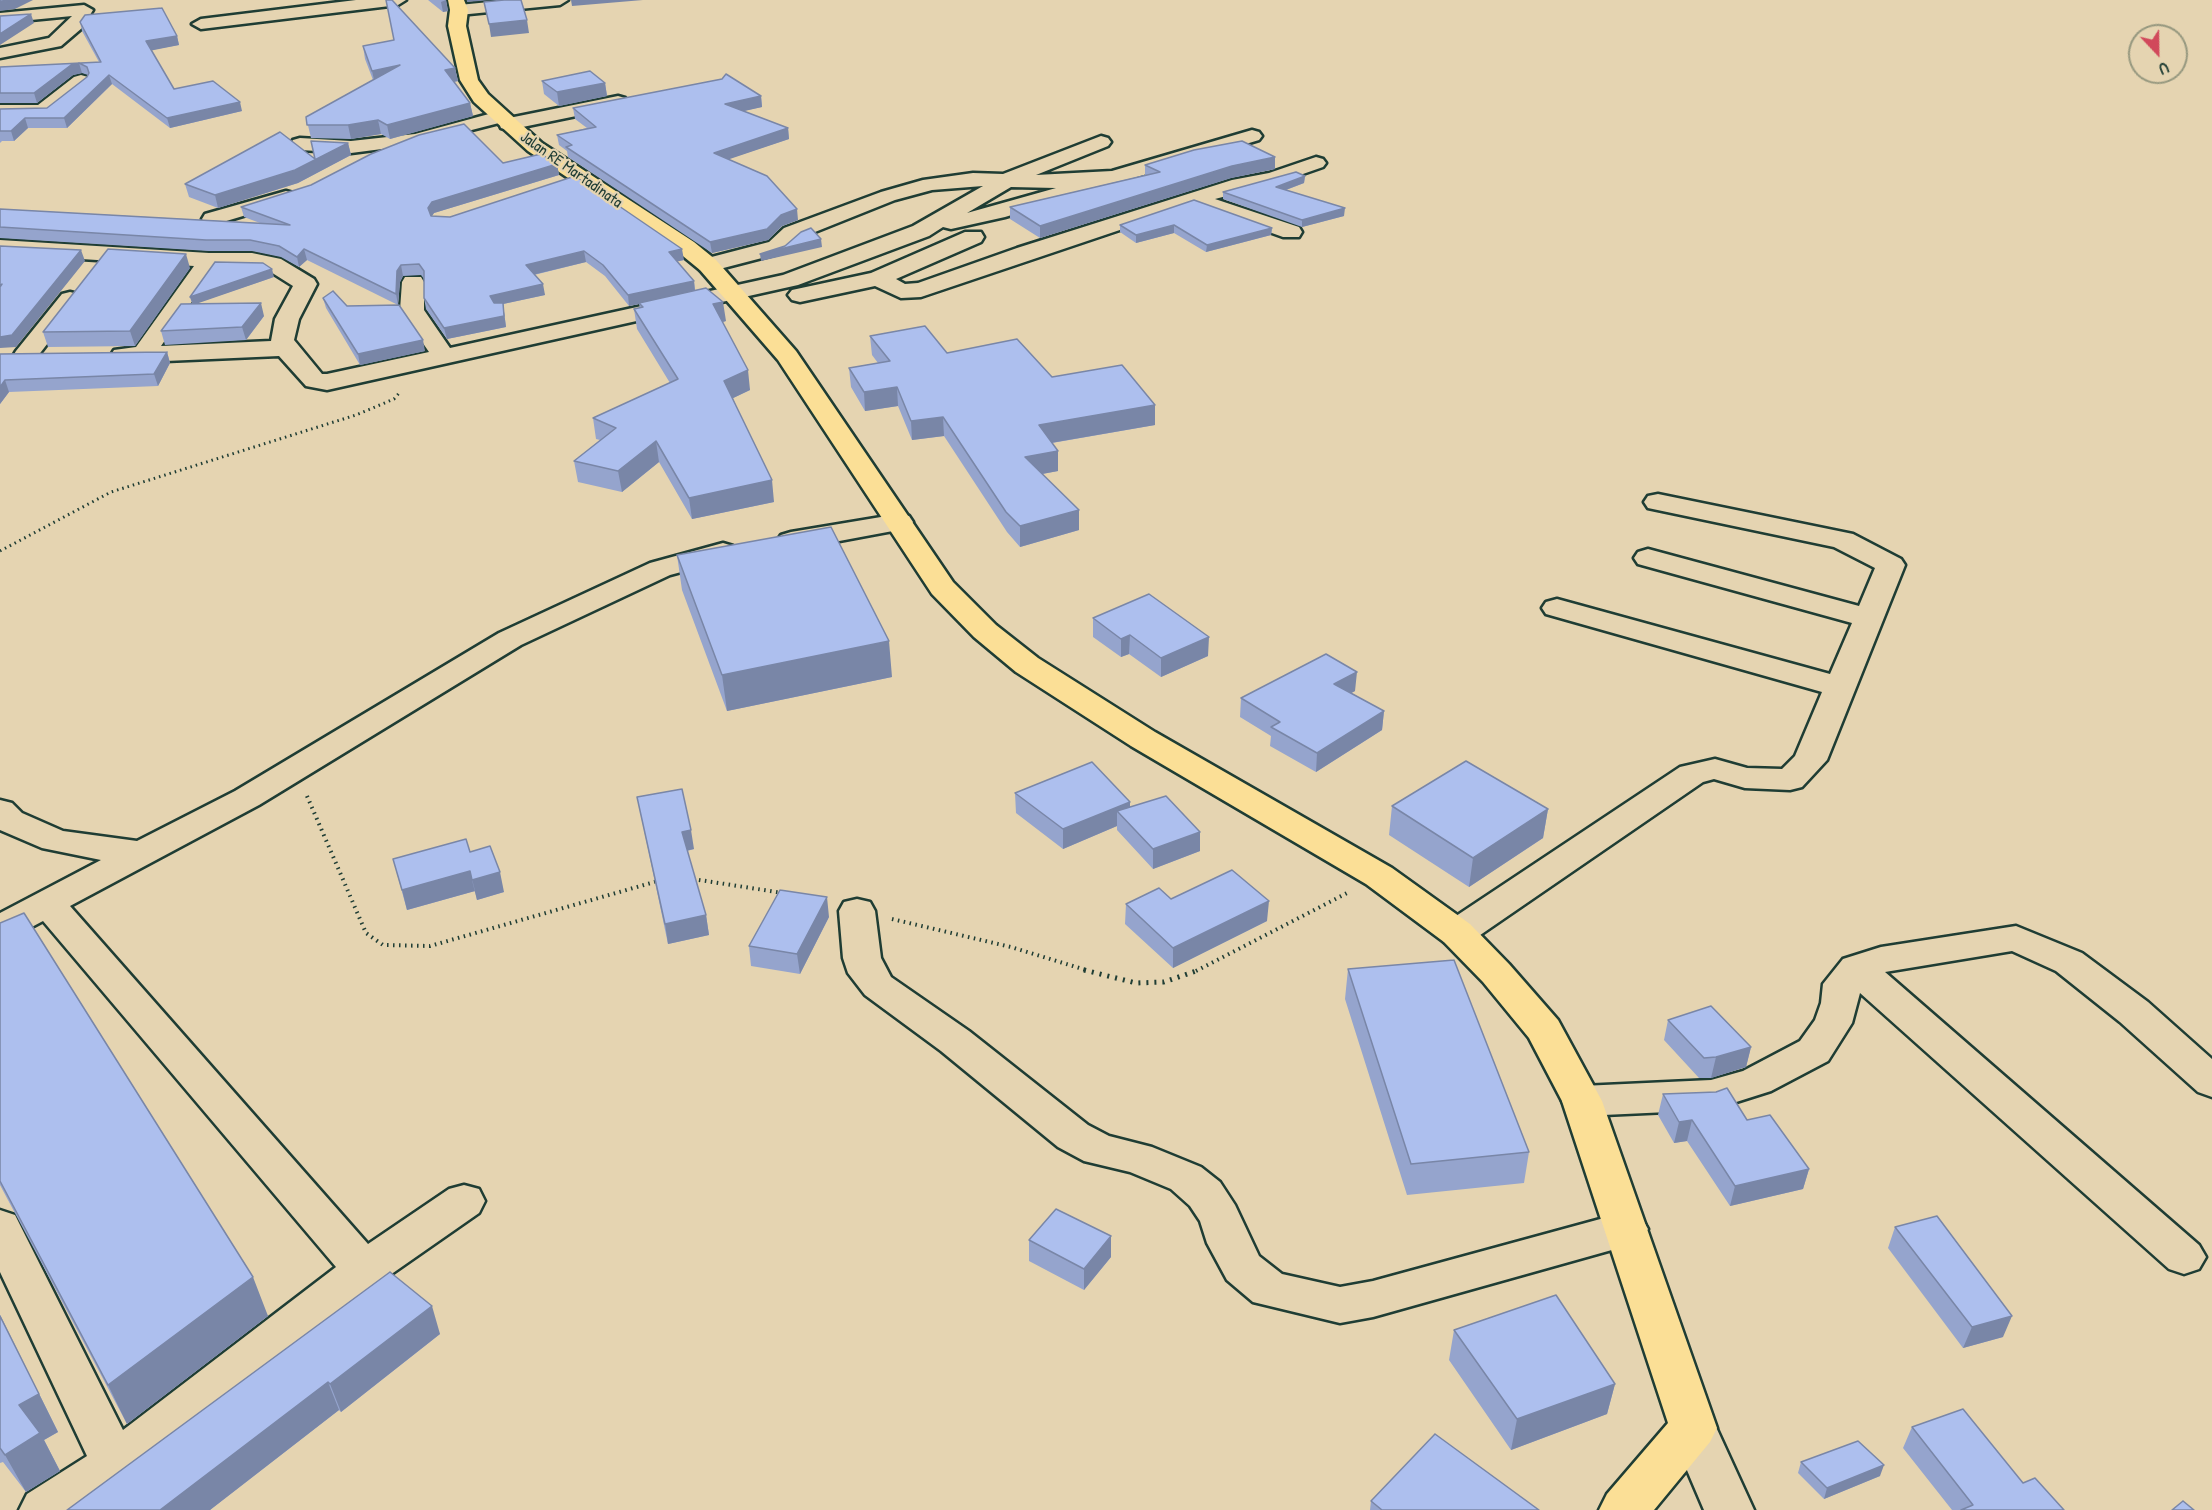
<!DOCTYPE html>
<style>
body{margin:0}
#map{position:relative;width:2212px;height:1510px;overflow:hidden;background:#e5d4b1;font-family:"Patrick Hand",sans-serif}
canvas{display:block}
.north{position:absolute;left:2128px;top:24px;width:60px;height:60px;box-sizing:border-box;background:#e5d4b1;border:2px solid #96987f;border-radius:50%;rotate:158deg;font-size:16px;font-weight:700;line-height:24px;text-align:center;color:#1f3d34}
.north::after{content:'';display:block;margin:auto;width:21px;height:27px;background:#d1495b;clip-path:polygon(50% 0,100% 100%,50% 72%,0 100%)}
</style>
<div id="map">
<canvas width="2212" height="1510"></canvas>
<div class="north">U</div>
</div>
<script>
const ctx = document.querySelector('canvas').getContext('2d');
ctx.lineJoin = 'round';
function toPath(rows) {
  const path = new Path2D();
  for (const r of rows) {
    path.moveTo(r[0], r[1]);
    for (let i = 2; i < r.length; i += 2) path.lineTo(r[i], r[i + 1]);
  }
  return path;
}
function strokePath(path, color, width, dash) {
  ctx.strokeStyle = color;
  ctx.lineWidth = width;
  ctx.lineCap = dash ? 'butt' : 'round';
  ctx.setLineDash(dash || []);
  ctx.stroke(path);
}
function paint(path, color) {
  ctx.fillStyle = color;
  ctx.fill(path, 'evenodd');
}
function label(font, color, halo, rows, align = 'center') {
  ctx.font = font + ' "Patrick Hand",sans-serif';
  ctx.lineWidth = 4.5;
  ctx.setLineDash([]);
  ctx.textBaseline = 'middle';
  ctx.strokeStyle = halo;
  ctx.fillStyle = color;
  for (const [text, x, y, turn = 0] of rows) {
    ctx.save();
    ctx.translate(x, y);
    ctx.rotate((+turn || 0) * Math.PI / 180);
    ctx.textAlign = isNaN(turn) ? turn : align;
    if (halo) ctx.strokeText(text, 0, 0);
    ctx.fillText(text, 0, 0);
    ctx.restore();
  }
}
const minor = toPath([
 [356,0,406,0,398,5,201,29,192,24,201,19,356,0],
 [509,0,568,0,560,5,459,15,450,10,459,5,509,0],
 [84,5,93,10,82,28,61,46,0,58,0,48,49,38,72,16,0,23,0,13,84,5],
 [81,75,88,77,90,81,88,85,50,115,0,117,0,105,38,105,74,77,81,75],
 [618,96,625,98,628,102,625,106,508,130,501,128,499,123,413,145,351,153,300,150,293,148,290,144,293,140,300,138,351,141,415,134,500,111,507,113,509,118,618,96],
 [1252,130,1259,132,1262,136,1259,140,1005,217,951,229,943,227,929,236,798,285,327,390,306,386,279,356,143,362,114,360,111,355,114,350,136,347,194,266,0,254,0,240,209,253,252,253,281,259,314,279,317,284,299,319,294,340,322,374,327,374,429,352,400,310,402,282,405,277,421,277,424,282,424,310,450,348,783,275,913,226,983,186,932,190,895,200,800,238,785,252,708,272,700,270,697,265,700,260,769,242,784,228,881,192,923,180,973,173,1003,174,1101,136,1108,138,1111,142,1108,146,1036,175,1112,171,1252,130],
 [1011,187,1056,188,967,213,1011,187],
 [216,267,266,269,293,286,275,319,271,341,161,346,216,267],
 [1316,157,1323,159,1326,163,1323,167,1280,182,1215,199,1299,227,1302,232,1299,237,1283,237,1194,205,921,297,901,298,875,286,800,302,792,300,788,295,792,290,871,273,965,232,981,232,984,237,981,242,896,279,905,284,918,283,1017,248,1232,180,1269,173,1316,157],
 [286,191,293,193,297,197,293,201,213,225,205,224,202,219,205,214,286,191],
 [70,292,78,294,82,299,78,304,34,361,25,363,16,361,13,356,16,351,62,294,70,292],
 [1658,494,1853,534,1901,559,1905,565,1827,760,1802,787,1790,790,1745,788,1714,779,1703,782,1470,942,1457,945,1444,942,1439,933,1444,924,1680,767,1715,759,1747,768,1782,769,1795,756,1822,692,1546,614,1542,608,1546,602,1557,599,1830,674,1852,623,1638,564,1634,558,1638,552,1648,549,1859,606,1875,568,1834,547,1648,508,1644,502,1648,496,1658,494],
 [899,514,909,516,913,522,909,528,791,550,781,547,777,541,781,535,791,532,899,514],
 [723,543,733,546,737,552,733,558,670,575,521,645,259,805,70,906,368,1244,449,1189,464,1185,479,1189,485,1201,479,1213,380,1282,132,1479,85,1510,19,1510,27,1494,87,1456,0,1272,0,1210,15,1215,123,1430,336,1267,43,921,13,937,0,940,0,913,101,860,42,848,0,830,0,800,12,803,22,813,63,831,137,841,235,791,499,633,650,563,723,543],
 [857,899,870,902,875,911,881,958,891,977,969,1031,1088,1125,1109,1136,1152,1147,1201,1167,1220,1182,1235,1205,1259,1256,1282,1274,1340,1287,1373,1281,1626,1212,1641,1217,1648,1229,1641,1241,1626,1246,1373,1317,1340,1323,1253,1302,1227,1280,1207,1243,1200,1221,1190,1206,1171,1189,1130,1172,1084,1161,1058,1147,941,1051,865,995,848,973,843,958,839,911,844,902,857,899],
 [2016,926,2082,953,2148,1002,2212,1059,2212,1097,2198,1092,2120,1022,2056,971,2012,951,1885,972,2199,1245,2206,1257,2199,1269,2184,1274,2169,1269,1860,993,1852,1023,1828,1061,1771,1091,1711,1110,1582,1116,1568,1112,1562,1101,1568,1090,1582,1086,1711,1080,1743,1071,1800,1041,1815,1020,1821,1003,1823,984,1843,959,1881,947,2016,926],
 [1693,1408,1710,1414,1754,1510,1704,1510,1669,1428,1676,1414,1693,1408]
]);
const highway = toPath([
 [448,0,464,0,468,10,466,26,478,80,488,94,542,143,694,242,716,260,796,351,953,582,996,625,1038,658,1155,732,1392,868,1470,924,1509,964,1558,1020,1602,1101,1717,1428,1710,1442,1654,1510,1599,1510,1607,1494,1668,1423,1562,1101,1529,1038,1483,982,1444,942,1366,884,1131,746,1016,672,974,637,932,594,778,360,700,270,678,252,528,151,474,102,460,80,448,26,450,10,448,0]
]);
strokePath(minor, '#1f3d34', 5);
strokePath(highway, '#1f3d34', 5);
strokePath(toPath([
 [0,551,111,492,356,415,394,399,400,392]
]), '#1f3d34', 3, [1.5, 4]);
strokePath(toPath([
 [307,796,366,933,383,945,430,946,658,881],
 [693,879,783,893],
 [892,919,1011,947,1089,971],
 [1196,971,1347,893]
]), '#1f3d34', 4, [1.5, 4.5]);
strokePath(toPath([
 [1084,970,1136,983,1164,982,1199,970]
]), '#1f3d34', 5, [2, 6]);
paint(minor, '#e5d4b1');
paint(highway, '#fbdf96');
paint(toPath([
 [428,0,446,0,448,11,443,12],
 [80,22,177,36,179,45,151,50,174,89,242,111,170,128,112,84,67,128,28,128,14,141,2,141,0,143,0,109,47,108,87,77,88,75,82,73,73,75,37,103,0,103,0,67,99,62,82,31],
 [363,46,455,68,458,81,454,82,470,103,473,116,390,139,381,134,351,139,311,138,306,117,373,80,365,59],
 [542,81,605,83,607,96,559,106,544,94],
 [761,96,762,107,743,111,788,128,789,139,728,159,798,220,782,226,768,240,712,253,568,157,567,151,559,145,557,135,587,128,575,119,573,108],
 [348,143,351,155,298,183,218,208,189,197,185,184,315,159],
 [503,163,557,164,559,175,434,213,432,216,684,260,677,261,694,281,695,290,726,321,723,322,750,390,733,398,774,502,692,519,659,462,622,492,578,482,574,461,600,440,596,439,593,418,670,383,637,329,634,309,640,308,639,304,629,306,605,276,586,262,534,275,545,295,503,304,506,327,447,339,426,309,424,298,424,279,421,275,403,276,400,282,398,305,307,260,299,267,281,257,252,251,209,251,0,238,0,209,260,223,244,217,241,207],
 [1145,165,1275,169,1231,178,1040,238,1010,219,1010,207,1145,175],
 [1305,176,1304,183,1286,190,1344,216,1302,227,1223,199,1223,192],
 [1120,225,1272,228,1271,235,1206,252,1174,233,1136,243,1120,232],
 [190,268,135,346,48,347,43,332],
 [274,277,197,303,264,316,246,340,165,345,161,331,192,303,190,297],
 [323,298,347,306,425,351,360,365,326,308],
 [870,336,1052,377,1155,405,1155,425,1052,443,1058,471,1042,474,1079,530,1020,547,1007,532,944,436,912,440,898,406,865,411,851,387,849,368,878,363,872,355],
 [167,352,170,363,158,386,9,392,0,404,0,354],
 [677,555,892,677,727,711,682,590],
 [1093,618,1208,656,1161,677,1129,654,1121,657,1093,637],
 [1355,691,1351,693,1384,711,1382,730,1316,772,1270,746,1271,736,1240,717,1241,698],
 [1015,793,1130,802,1130,807,1200,832,1200,851,1153,869,1117,830,1117,826,1063,849,1016,813],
 [637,797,694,849,687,851,706,915,709,935,668,944],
 [1392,806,1548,809,1543,838,1469,887,1389,835],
 [470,852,504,892,477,900,475,891,407,910,393,859],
 [1171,899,1267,921,1173,968,1125,924,1126,904],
 [829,917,800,974,751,966,749,946],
 [0,923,268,1316,127,1424,0,1185],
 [1348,969,1529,1152,1524,1183,1407,1195,1345,999],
 [1668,1020,1751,1047,1746,1067,1711,1078,1699,1078,1664,1040],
 [1663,1094,1747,1120,1809,1169,1803,1189,1730,1206,1687,1141,1674,1143,1658,1115],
 [1895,1227,2003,1337,1963,1348,1888,1248],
 [1029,1240,1111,1257,1084,1290,1029,1261],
 [390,1272,440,1334,341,1412,339,1410,210,1510,67,1510],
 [0,1315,58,1432,44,1440,60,1471,26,1492,3,1462,0,1463],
 [1454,1330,1615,1384,1607,1414,1511,1450,1449,1360],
 [1912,1427,2023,1483,2064,1510,1952,1510,1903,1448],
 [1801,1462,1880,1476,1824,1499,1798,1473],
 [1371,1501,1539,1510,1370,1510]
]), '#95a4cd');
paint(toPath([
 [13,0,33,0,15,9,0,11,0,2],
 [446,0,448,11,443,12,441,2],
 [467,0,491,0,467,2],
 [571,0,643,0,572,6],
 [31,14,34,23,0,45,0,34],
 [527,20,529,33,491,37,489,24],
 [177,36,179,45,149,51,146,41],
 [79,63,82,73,73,75,37,103,34,93,71,65],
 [400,65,375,84,372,71],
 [455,68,458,81,448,83,445,70],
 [109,75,112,84,67,128,64,118],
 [605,83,607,96,559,106,557,92],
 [761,96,762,107,727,115,725,104],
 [240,102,242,111,170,128,167,118],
 [470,103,473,116,390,139,387,125],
 [25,118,28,128,14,141,11,131],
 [378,120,381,134,351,139,348,125],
 [788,128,789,139,715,164,714,153],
 [348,143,351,155,298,183,218,208,215,195,295,170],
 [1275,157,1275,169,1231,178,1040,238,1040,226,1232,166],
 [557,164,559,175,434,213,430,219,428,208,432,202],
 [1305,176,1304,183,1275,194,1276,187],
 [1345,208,1344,216,1302,227,1302,220],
 [797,209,798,220,782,226,768,240,712,253,710,242],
 [1174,225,1174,233,1136,243,1136,235],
 [1272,228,1271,235,1206,252,1207,245],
 [821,239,822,247,761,261,760,254],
 [304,249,307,260,299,267,297,257],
 [682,249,684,260,671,263,669,252],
 [81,250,85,261,16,347,0,348,0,337],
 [584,251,586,262,528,276,526,265],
 [186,254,190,268,135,346,130,331],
 [401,265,403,276,400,282,398,305,396,294,397,271],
 [272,269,274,277,193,305,190,297],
 [694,281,695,292,639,303,639,304,629,306,628,295],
 [543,284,545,295,503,304,506,327,447,339,444,328,492,307,490,296],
 [723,302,726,321,716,324,713,304],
 [261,303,264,316,246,340,242,327],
 [423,340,425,351,360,365,358,354],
 [167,352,170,363,158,386,154,374],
 [748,370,750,390,727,401,724,381],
 [5,380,9,392,0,404,0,387],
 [897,387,898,406,865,411,864,392],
 [1155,405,1155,425,1039,445,1039,425],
 [943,417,944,436,912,440,911,421],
 [656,441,659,462,622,492,618,471],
 [1058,451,1058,471,1026,477,1025,457],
 [772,480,774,502,692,519,689,498],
 [1079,510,1079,530,1020,547,1020,526],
 [1130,635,1129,654,1121,657,1121,639],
 [1209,637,1208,656,1161,677,1161,658],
 [889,641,892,677,727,711,722,675],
 [1357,672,1355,691,1333,703,1334,684],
 [1384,711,1382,730,1316,772,1317,753],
 [1130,802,1130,821,1117,811,1117,826,1063,849,1063,829],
 [1548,809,1543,838,1469,887,1473,858],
 [691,830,694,849,685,851,682,832],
 [1200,832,1200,851,1153,869,1153,849],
 [470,871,475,891,407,910,402,890],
 [500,872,504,892,477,900,472,880],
 [827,897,829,917,800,974,797,954],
 [1269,901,1267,921,1173,968,1173,948],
 [706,915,709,935,668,944,665,924],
 [1751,1047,1746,1067,1711,1078,1716,1057],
 [1692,1120,1687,1141,1674,1143,1679,1122],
 [1809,1169,1803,1189,1730,1206,1735,1186],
 [1111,1236,1111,1257,1084,1290,1084,1269],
 [253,1277,268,1316,127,1424,108,1385],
 [432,1306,440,1334,341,1412,330,1384],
 [0,1315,58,1432,44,1440,60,1471,26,1492,5,1455,19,1405],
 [2012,1316,2003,1337,1963,1348,1972,1327],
 [328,1382,339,1410,210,1510,160,1510],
 [1615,1384,1607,1414,1511,1450,1517,1419],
 [1884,1465,1880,1476,1824,1499,1827,1488]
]), '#7986a7');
const building = toPath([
 [0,0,13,0,0,2,0,0],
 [386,0,392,0,455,68,445,70,470,103,387,125,378,120,348,125,307,125,306,117,400,65,372,71,363,46,394,40,386,0],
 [504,0,521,0,527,20,489,24,484,2,504,0],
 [162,8,177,36,146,41,174,89,213,81,240,102,167,118,109,75,64,118,25,118,11,131,0,131,0,109,47,108,87,77,89,73,87,67,79,63,71,65,34,93,0,93,0,67,101,62,80,22,85,15,162,8],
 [31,14,0,34,0,16,31,14],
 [590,71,605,83,557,92,542,81,590,71],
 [726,74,761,96,725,104,788,128,714,153,767,176,797,209,781,215,767,229,710,242,566,147,572,145,557,135,596,127,573,108,722,79,726,74],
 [464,124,503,163,541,154,557,164,432,202,428,208,431,216,450,217,575,176,682,249,669,252,694,281,628,295,603,265,584,251,526,265,543,284,490,296,494,303,503,303,504,316,444,328,424,298,424,271,419,264,401,265,397,271,396,294,304,249,297,257,279,246,250,240,206,240,0,227,0,209,290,225,241,207,311,185,371,154,419,135,464,124],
 [280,132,315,159,311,141,348,143,295,170,215,195,185,184,280,132],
 [1242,141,1275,157,1232,166,1040,226,1010,207,1160,172,1145,165,1194,150,1242,141],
 [1296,172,1305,176,1276,187,1345,208,1302,220,1223,192,1296,172],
 [1194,200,1272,228,1207,245,1174,225,1136,235,1120,225,1194,200],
 [811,228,821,239,760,254,785,246,801,232,811,228],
 [0,246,81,250,12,335,0,337,0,287,2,284,0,286,0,246],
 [108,249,186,254,130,331,43,332,108,249],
 [215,262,263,263,272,269,190,297,215,262],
 [706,288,723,302,713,304,748,370,724,381,772,480,689,498,656,441,618,471,574,461,616,428,593,418,678,379,634,309,643,307,639,303,706,288],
 [333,291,347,306,399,305,423,340,358,354,323,298,333,291],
 [261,303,242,327,161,331,181,304,261,303],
 [925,326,947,353,1017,339,1052,377,1122,365,1155,405,1039,425,1058,451,1025,457,1079,510,1020,526,1006,512,943,417,911,421,897,387,864,392,849,368,890,361,870,336,925,326],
 [167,352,154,374,5,380,0,387,0,354,167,352],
 [831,527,889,641,722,675,677,555,831,527],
 [1149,594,1209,637,1161,658,1130,635,1121,639,1093,618,1149,594],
 [1326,654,1357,672,1334,684,1384,711,1317,753,1271,727,1280,722,1241,698,1326,654],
 [1466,761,1548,809,1473,858,1392,806,1466,761],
 [1092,762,1130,802,1063,829,1015,793,1092,762],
 [682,789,691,830,682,832,706,915,665,924,637,797,682,789],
 [1166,796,1200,832,1153,849,1117,811,1166,796],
 [466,839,470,852,490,846,500,872,472,880,470,871,402,890,393,859,466,839],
 [1232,870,1269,901,1173,948,1126,904,1159,888,1171,899,1232,870],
 [780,890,827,897,797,954,749,946,780,890],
 [24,913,253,1277,108,1385,0,1181,0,923,24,913],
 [1454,960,1529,1152,1411,1164,1348,969,1454,960],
 [1711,1006,1751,1047,1716,1057,1704,1058,1668,1020,1711,1006],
 [1727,1088,1747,1120,1770,1115,1809,1169,1735,1186,1692,1120,1679,1122,1663,1094,1716,1092,1727,1088],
 [1056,1209,1111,1236,1084,1269,1029,1240,1056,1209],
 [1937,1216,2012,1316,1972,1327,1895,1227,1937,1216],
 [390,1272,432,1306,330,1384,328,1382,160,1510,67,1510,390,1272],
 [1556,1295,1615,1384,1517,1419,1454,1330,1556,1295],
 [0,1316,39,1394,19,1405,40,1433,5,1455,0,1448,0,1316],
 [1963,1409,2023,1483,2035,1478,2064,1510,1961,1510,1973,1505,1912,1427,1963,1409],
 [1435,1434,1539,1510,1382,1510,1371,1501,1435,1434],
 [1858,1441,1884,1465,1827,1488,1801,1462,1858,1441],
 [2183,1501,2194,1510,2172,1510,2183,1501]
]);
paint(building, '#adbfee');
strokePath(building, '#7986a7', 1.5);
label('16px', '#1f3d34', '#e5d4b1', [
 ["Jalan RE Martadinata",571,170,35]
]);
</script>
